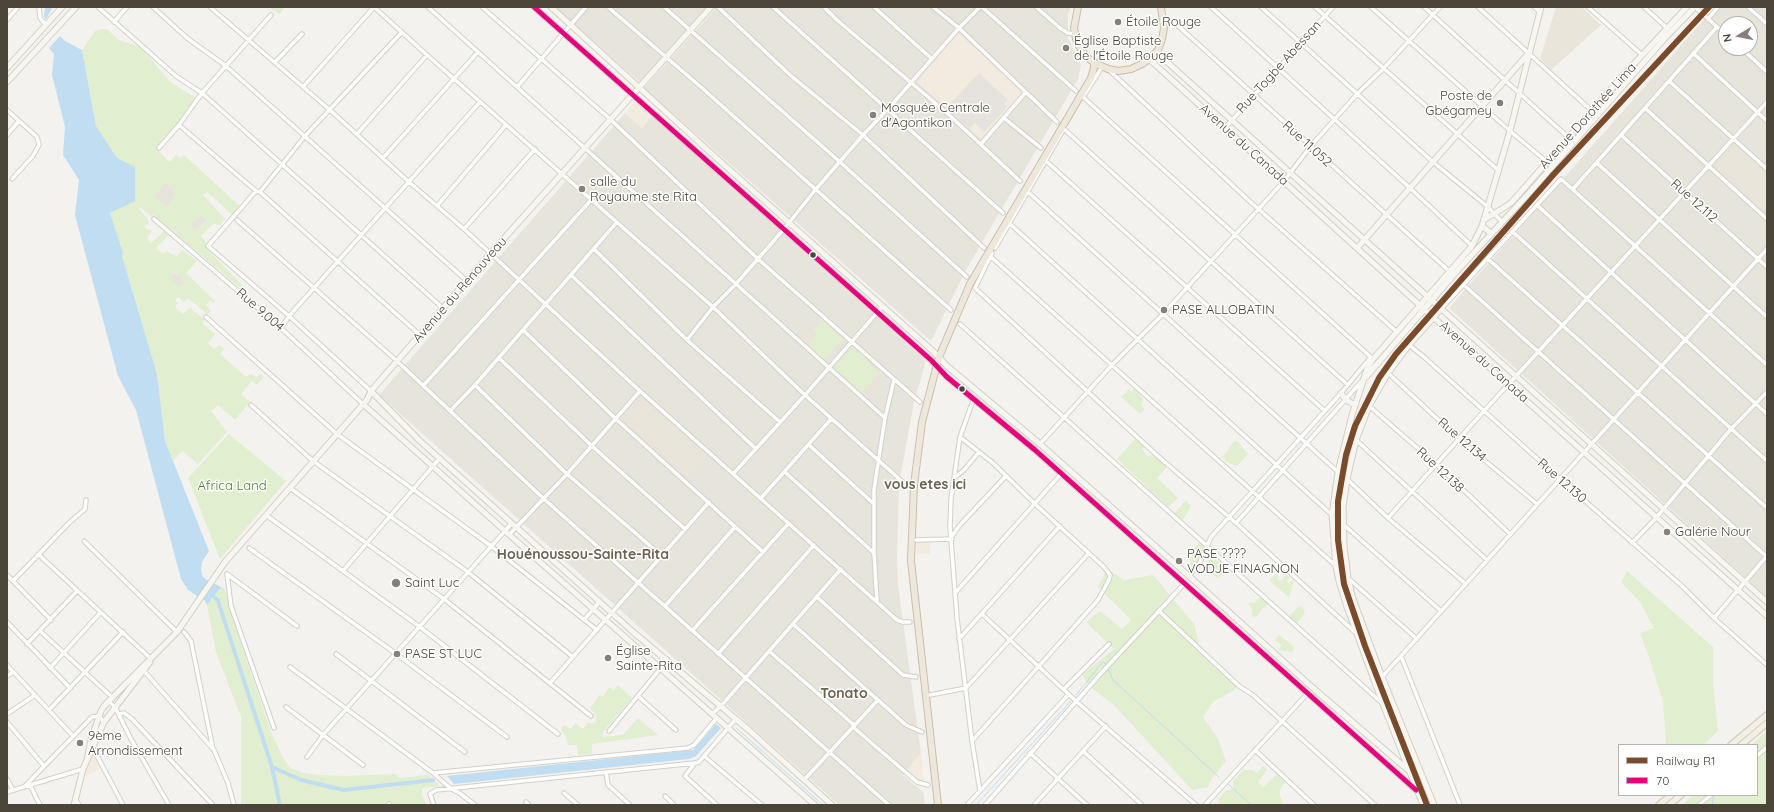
<!DOCTYPE html>
<meta charset="utf-8">
<style>
body{margin:0}
#map{position:relative;width:1774px;height:812px;overflow:hidden;background:#f4f2ee;font-family:Quicksand,sans-serif}
canvas{display:block}
.frame{position:absolute;inset:0;border:8px solid #4b4439;pointer-events:none}
.legend{position:absolute;left:1618px;top:744px;width:140px;height:52px;box-sizing:border-box;background:#fff;border:1px solid #b7b4b0;margin:0;padding:5px 7px;list-style:none;font-size:12px;color:#4b4439}
.legend li{display:flex;align-items:center;gap:8px;height:20px}
.legend b{width:20px;border:1px solid #b7b4b0}
.north{position:absolute;left:1718px;top:16px;width:40px;height:40px;box-sizing:border-box;background:#fff;border:1px solid #b7b4b0;border-radius:50%;rotate:260deg;font-size:11px;font-weight:700;line-height:16px;text-align:center;color:#4b4439}
.north::after{content:'';display:block;margin:auto;width:14px;height:18px;background:#868178;clip-path:polygon(50% 0,100% 100%,50% 72%,0 100%)}
</style>
<div id="map">
<canvas width="1774" height="812"></canvas>
<div class="frame"></div>
<ul class="legend">
<li><b style="height:5px;background:#7a4b2a"></b>Railway R1</li>
<li><b style="height:5px;background:#e5007d"></b>70</li>
</ul>
<div class="north">N</div>
</div>
<script>
const ctx = document.querySelector('canvas').getContext('2d');
ctx.lineJoin = 'round';
function paint(path, color) {
  ctx.fillStyle = color;
  ctx.fill(path, 'evenodd');
}
function toPath(rows) {
  const path = new Path2D();
  for (const r of rows) {
    path.moveTo(r[0], r[1]);
    for (let i = 2; i < r.length; i += 2) path.lineTo(r[i], r[i + 1]);
  }
  return path;
}
function strokePath(path, color, width, dash) {
  ctx.strokeStyle = color;
  ctx.lineWidth = width;
  ctx.lineCap = dash ? 'butt' : 'round';
  ctx.setLineDash(dash || []);
  ctx.stroke(path);
}
function label(font, color, halo, rows, align = 'center') {
  ctx.font = font + ' Quicksand,sans-serif';
  ctx.lineWidth = 3;
  ctx.setLineDash([]);
  ctx.textBaseline = 'middle';
  ctx.strokeStyle = halo;
  ctx.fillStyle = color;
  for (const [text, x, y, turn = 0] of rows) {
    ctx.save();
    ctx.translate(x, y);
    ctx.rotate((+turn || 0) * Math.PI / 180);
    ctx.textAlign = isNaN(turn) ? turn : align;
    if (halo) ctx.strokeText(text, 0, 0);
    ctx.fillText(text, 0, 0);
    ctx.restore();
  }
}
paint(toPath([
 [555,7,709,7,642,84],
 [717,7,1071,7,1068,14,1068,38,1081,65,1078,79,967,268,931,341,644,88],
 [1715,7,1767,7,1767,597,1449,308],
 [1726,24,1750,24,1750,48,1726,48],
 [625,113,642,128,653,115,926,361,914,402,899,484,897,559,898,585,921,753,903,775,923,792,925,805,839,805,379,395],
 [165,182,176,192,168,207,154,196],
 [201,216,204,217,207,220,196,231,194,231,189,225],
 [172,273,181,275,184,282,182,286,179,287,170,280]
]), '#e7e4dc');
paint(toPath([
 [958,33,1024,91,981,139,917,82],
 [636,100,653,115,642,128,625,113],
 [917,542,930,542,930,554,917,554],
 [93,753,102,768,84,777],
 [921,753,924,782,918,781,906,771]
]), '#f3ebdf');
paint(toPath([
 [1556,7,1582,7,1601,25,1551,70,1540,59],
 [1734,144,1767,174,1767,213,1713,166],
 [640,397,707,456,688,478,621,418]
]), '#eae5da');
paint(toPath([
 [268,7,285,7,280,14],
 [102,29,107,29,119,40,141,47,170,82,196,98,177,125,156,149,170,162,176,155,181,158,184,155,242,208,235,217,207,192,203,195,225,219,219,226,214,223,201,236,208,245,206,248,245,288,243,290,153,215,151,216,141,208,139,209,150,222,144,226,148,230,150,229,152,231,147,238,151,243,164,231,169,235,156,248,163,254,167,251,176,257,182,250,197,261,186,273,215,301,213,303,210,300,206,305,211,311,207,314,188,298,184,302,178,297,175,300,178,303,175,307,183,314,190,308,204,319,203,324,215,334,208,343,214,349,219,345,224,349,220,354,246,377,250,374,257,377,260,374,264,377,257,385,252,381,241,394,250,402,235,420,218,405,211,411,227,432,198,464,182,451,173,461,165,441,157,374,122,256,123,253,110,213,117,158,96,126,82,50,95,31],
 [165,183,175,192,168,207,154,196],
 [202,216,207,220,196,231,194,231,189,225],
 [172,273,174,273,181,276,184,282,182,286,179,287,171,280],
 [822,320,843,339,824,360,807,345,817,334,813,330],
 [852,347,880,373,862,393,834,368],
 [1129,389,1131,392,1134,389,1140,394,1143,400,1141,405,1145,409,1140,414,1121,397],
 [229,434,286,481,220,559,188,478],
 [1136,438,1144,446,1142,449,1148,456,1154,455,1167,467,1157,478,1178,498,1168,507,1117,459],
 [1234,441,1237,441,1248,454,1237,466,1226,462,1223,457],
 [1186,500,1191,506,1182,522,1173,515],
 [1199,543,1203,543,1206,549,1205,554,1195,566,1189,570,1188,567,1191,561,1186,556],
 [1212,558,1228,567,1224,573,1218,578,1211,574,1214,570,1207,565,1208,560],
 [1107,569,1124,580,1153,575,1194,624,1201,652,1239,687,1213,702,1203,717,1218,739,1226,761,1211,780,1208,787,1192,790,1114,705,1090,687,1082,675,1114,649,1086,622,1100,611,1122,629,1131,620,1098,587],
 [1283,569,1277,577,1278,581,1282,580,1285,574,1290,577,1286,582,1289,583,1294,579,1289,597,1272,583,1270,580,1279,570],
 [1627,571,1713,647,1713,682,1718,731,1703,745,1666,745,1663,701,1648,654,1640,633,1654,628,1640,602,1621,582],
 [221,587,224,588,226,593,233,620,271,732,282,756,290,768,304,773,319,775,345,776,395,774,400,778,428,775,440,786,422,788,422,795,427,805,241,805,241,717,216,652,207,605],
 [1261,596,1269,604,1262,609,1257,616,1252,617,1252,609,1248,604,1251,602,1255,603],
 [1299,606,1305,610,1303,616,1295,624,1289,616],
 [1279,635,1292,645,1294,649,1292,652,1279,650,1281,645,1275,640],
 [618,685,632,698,603,732,602,737,623,735,638,718,658,735,592,744,592,754,578,755,577,745,568,745,565,735,561,730,564,725,571,729,575,723,583,729,588,723,592,723,596,722,596,715,590,709,599,695,603,697,609,687,614,690],
 [1767,731,1767,805,1682,805,1693,795,1757,795,1757,745,1751,745],
 [1263,766,1267,770,1258,782,1263,787,1277,774,1285,782,1280,790,1280,796,1284,805,1221,805,1219,803,1218,801,1225,791,1233,789,1233,781,1243,770,1253,770,1257,773]
]), '#e1eecf');
paint(toPath([
 [979,73,1008,100,1004,104,1007,107,984,132,975,123,970,128,946,108]
]), '#e6e3df');
paint(toPath([
 [45,7,53,7,46,19,44,17],
 [60,36,65,41,82,50,96,126,117,158,135,167,135,201,110,213,123,253,122,256,157,374,165,441,209,551,202,562,201,569,202,575,205,579,221,587,207,605,205,601,188,590,181,579,136,410,118,376,75,215,79,180,63,155,65,127,52,75,54,54,49,48],
 [716,724,721,728,696,756,689,759,454,784,447,776,693,750]
]), '#c0ddf1');
strokePath(toPath([
 [1108,668,1113,680,1219,777],
 [1076,695,1103,662,1106,665],
 [736,728,823,805],
 [1228,784,1251,805],
 [976,805,1071,701],
 [1712,805,1714,795]
]), '#c0ddf1', 1);
strokePath(toPath([
 [210,592,218,601,272,767,280,805],
 [272,767,301,780,344,790,433,780]
]), '#c0ddf1', 4);
const street = toPath([
 [39,7,40,18,46,25],
 [98,7,176,76,202,93,444,309],
 [153,7,187,38,226,66,467,281],
 [210,7,330,110,409,182,464,229,640,391,897,620,903,622,910,622],
 [374,7,427,55,713,307,805,395,905,484],
 [428,7,885,418],
 [482,7,610,119,758,259,920,402],
 [608,7,702,88,951,310],
 [664,7,840,162,967,277],
 [718,7,790,75,863,135,984,248],
 [773,7,1003,213],
 [824,7,837,20,947,113,1020,181],
 [874,7,932,59],
 [933,7,959,28,1057,122],
 [982,7,1076,91],
 [1036,7,1060,28,1068,33,1075,34],
 [1211,7,1410,188,1472,246],
 [1261,7,1433,162,1488,207,1502,222],
 [1315,7,1499,171],
 [1371,7,1510,131,1547,162],
 [1424,7,1569,138],
 [1478,7,1592,111],
 [1534,7,1540,12],
 [1588,7,1642,55],
 [1644,7,1667,28],
 [1695,7,1726,35],
 [1748,7,1767,24],
 [1164,19,1176,24,1449,271],
 [1708,19,1718,7],
 [7,20,18,7],
 [114,22,127,7],
 [1741,48,1767,72],
 [1693,53,1767,121],
 [275,62,302,34],
 [1108,69,1245,197,1397,332],
 [1669,81,1767,169],
 [518,86,586,7],
 [303,87,374,7],
 [1085,94,1102,67],
 [1083,97,1373,359],
 [1645,108,1767,219],
 [7,110,37,137,39,145,33,156,12,179],
 [1004,118,1041,148],
 [179,125,256,191],
 [1225,128,1333,7],
 [1064,129,1348,385],
 [357,134,427,55],
 [7,135,19,121],
 [1621,135,1767,267],
 [981,144,1026,92],
 [159,148,179,125,202,93,271,15],
 [383,158,478,52],
 [1046,161,1325,411],
 [1597,163,1767,317],
 [1573,189,1717,27],
 [260,192,420,335],
 [1028,192,1338,472],
 [437,206,506,125],
 [1538,206,1767,414],
 [154,219,281,328,363,404],
 [237,220,397,361,544,499,889,805],
 [1009,223,1332,515],
 [464,229,535,149],
 [1513,232,1767,461],
 [995,248,1062,132],
 [594,249,687,340,780,422],
 [992,253,975,288,1160,458,1236,523,1357,634],
 [990,256,1336,566],
 [1488,259,1767,508],
 [571,275,756,449],
 [1464,285,1767,557],
 [1441,309,1561,179,1767,365],
 [206,317,337,434,491,546,597,630],
 [960,324,1382,703],
 [281,328,289,316,480,102],
 [523,330,616,419,763,552],
 [687,340,713,307,735,285,784,229,816,189,863,135,888,109,959,28,980,7],
 [1409,345,1424,357,1560,479,1682,586,1714,618,1767,665],
 [499,358,592,446,685,529],
 [1388,373,1459,439,1537,504],
 [475,385,567,474,662,556],
 [423,386,592,199],
 [371,391,289,316,208,246,256,191,260,192,305,136,402,32],
 [974,398,960,437,951,499,950,527,957,618,972,741,980,791],
 [251,405,313,461,468,572,573,657],
 [1369,406,1437,465,1510,534],
 [450,411,475,385,617,222],
 [960,437,993,463,1035,504,1104,567,1110,575,1109,580,1098,600,972,741],
 [1356,440,1487,560],
 [1040,444,1112,365,1163,314,1284,181,1310,147,1358,93,1384,68,1440,7],
 [809,445,874,504],
 [785,472,874,553],
 [733,474,805,395,883,306],
 [954,478,964,470,979,452],
 [1347,479,1388,518,1466,584],
 [290,488,444,599,591,716],
 [761,498,831,419],
 [266,515,420,627,558,734],
 [1388,518,1484,411,1767,102],
 [1236,523,1361,382],
 [1343,524,1441,611],
 [509,535,567,474,640,391],
 [952,536,960,525,1006,476],
 [916,540,952,539],
 [84,541,177,632],
 [1632,543,1656,518,1731,429,1767,392],
 [249,548,395,653,507,737],
 [39,555,148,656],
 [343,571,440,458],
 [227,574,231,606,274,728],
 [227,574,297,626],
 [7,575,51,620],
 [1189,576,1200,562,1211,537,1341,393,1371,357],
 [1349,579,1417,639],
 [13,581,69,523,85,509,86,500],
 [1185,583,1159,611,1239,686,1253,695,1375,805],
 [956,592,1061,474],
 [817,597,903,675,916,677],
 [877,601,874,553,874,490,885,418,894,380],
 [665,606,735,527],
 [983,615,1077,702,1196,805],
 [1714,618,1767,556],
 [584,620,600,601],
 [7,622,70,688],
 [793,624,906,725,922,732],
 [40,631,112,697],
 [692,631,789,523],
 [184,632,191,641,213,749],
 [959,639,1060,526],
 [27,644,77,591],
 [769,651,854,725],
 [336,654,465,752],
 [718,654,814,545],
 [1401,656,1460,805],
 [7,665,73,736],
 [290,667,433,773,450,788,461,794,475,805],
 [50,668,100,613],
 [144,671,214,750,228,783,234,805],
 [7,676,13,672],
 [1382,677,1767,249],
 [550,683,709,502],
 [1064,689,1109,644],
 [930,695,966,688,1089,553],
 [638,696,676,730],
 [108,701,115,707,131,739,169,805],
 [286,707,363,765],
 [49,710,123,632],
 [7,714,35,695],
 [119,714,124,713,132,719,213,805],
 [712,714,721,706,841,569],
 [7,722,44,766],
 [853,727,917,782,928,785],
 [609,731,660,669],
 [93,748,123,805],
 [1255,750,1314,805],
 [1083,751,1142,805],
 [1030,753,1087,805],
 [704,756,762,805],
 [1757,756,1767,747],
 [307,757,323,735,512,523],
 [695,763,685,776,717,805],
 [606,772,608,785,630,805],
 [433,773,688,748,694,745,716,719],
 [7,779,13,790],
 [804,780,877,701],
 [30,785,40,805],
 [24,787,92,717,99,716,104,722],
 [7,792,83,769],
 [564,793,578,805],
 [665,796,674,805],
 [75,799,79,805],
 [526,802,529,805],
 [389,804,390,805],
 [434,805,430,794,436,790,695,763,699,762,735,720],
 [967,805,1069,694],
 [985,805,1104,670,1159,611],
 [1034,805,1106,726],
 [1205,805,1307,694],
 [1699,805,1711,795]
]);
const secondary = toPath([
 [534,7,931,360,947,377,1035,450,1416,790],
 [551,7,712,154,934,352,947,366,1040,444,1189,576,1313,688,1408,770],
 [1156,52,1767,602],
 [1149,59,1425,310,1767,616],
 [7,68,62,7],
 [7,82,76,7],
 [1485,219,1505,207,1512,202,1618,81,1687,7],
 [1482,226,1492,234],
 [1358,247,1528,54],
 [1366,377,1456,272,1531,191,1664,39,1695,7],
 [371,391,420,441,632,631,750,731,832,805],
 [1341,393,1346,400,1355,405],
 [363,404,505,531,815,805],
 [87,760,91,740,101,711,104,706,177,632,225,562,367,400,371,391,491,253,711,7],
 [74,805,83,769,104,722,150,662],
 [1423,805,1383,704,1347,607,1339,581,1336,567,1332,515,1338,472,1352,415,1367,369,1373,359,1472,246,1482,226,1510,131,1541,7],
 [1434,805,1382,677,1352,596,1348,578,1344,545,1343,507,1347,479,1356,440,1369,406,1388,373,1409,345,1441,309]
]);
const primary = toPath([
 [1731,745,1767,715],
 [1741,745,1767,723],
 [1659,805,1671,795],
 [1669,805,1681,795]
]);
const highway = toPath([
 [1078,7,1074,28,1076,39,1081,50,1089,59,1097,64,1108,69,1119,71,1131,69,1142,64,1151,58,1158,50,1162,39,1164,28,1161,7],
 [938,805,911,561,914,485,922,422,939,357,970,284,1091,78,1094,68,1094,63]
]);
strokePath(street, '#d2d0cb', 5.5);
strokePath(secondary, '#d3cfc5', 7);
strokePath(primary, '#d6cebb', 8);
strokePath(highway, '#ccbfa9', 8);
strokePath(street, '#fdfdfc', 3.5);
strokePath(secondary, '#f7f6f1', 5);
strokePath(primary, '#f2efe6', 5.5);
strokePath(highway, '#ede8db', 6);
strokePath(toPath([
 [534,7,931,360,947,377,1035,450,1416,790]
]), '#e5007d', 5);
strokePath(toPath([
 [1427,805,1365,646,1344,584,1338,540,1338,501,1346,455,1355,426,1379,378,1396,354,1554,174,1709,7]
]), '#7a4b2a', 6);
for (const [x, y, r, color] of [
 [1118,22,4,"#868178"],
 [1066,48,4,"#868178"],
 [1500,103,4,"#868178"],
 [873,115,4,"#868178"],
 [582,189,4,"#868178"],
 [813,255,3.5,"#4b4439"],
 [1164,310,4,"#868178"],
 [962,389,3.5,"#4b4439"],
 [1667,532,4,"#868178"],
 [1179,561,4,"#868178"],
 [396,583,5,"#868178"],
 [397,654,4,"#868178"],
 [608,658,4,"#868178"],
 [80,743,4,"#868178"]
]) {
  const dot = new Path2D();
  dot.arc(x, y, r, 0, 2 * Math.PI);
  ctx.fillStyle = color;
  ctx.fill(dot);
  strokePath(dot, '#fff', 1.5);
}
label('13px', '#4b4439', '#fff', [
 ["Étoile Rouge",1126,22],
 ["Église Baptiste",1074,41],
 ["de l'Étoile Rouge",1074,56],
 ["Poste de",1492,96,"right"],
 ["Gbégamey",1492,111,"right"],
 ["Mosquée Centrale",881,108],
 ["d'Agontikon",881,123],
 ["salle du",590,182],
 ["Royaume ste Rita",590,197],
 ["PASE ALLOBATIN",1172,310],
 ["Galérie Nour",1675,532],
 ["PASE ????",1187,554],
 ["VODJE FINAGNON",1187,569],
 ["Saint Luc",405,583],
 ["Église",616,651],
 ["Sainte-Rita",616,666],
 ["PASE ST LUC",405,654],
 ["9ème",88,736],
 ["Arrondissement",88,751]
], 'left');
label('13px', '#4b4439', '#fff', [
 ["Rue Togbe Abessan",1279,67,-48],
 ["Avenue Dorothée Lima",1588,116,-48],
 ["Rue 11.052",1307,144,42],
 ["Avenue du Canada",1244,145,42],
 ["Rue 12.112",1694,201,42],
 ["Avenue du Renouveau",460,290,-49],
 ["Rue 9.004",260,310,41],
 ["Avenue du Canada",1484,362,42],
 ["Rue 12.134",1462,440,41],
 ["Rue 12.138",1440,470,43],
 ["Rue 12.130",1562,481,41]
]);
label('13px', '#4a7f2a', '#fff', [
 ["Africa Land",232,486]
]);
label('bold 14px', '#6e6250', '#fff', [
 ["vous etes ici",925,485],
 ["Houénoussou-Sainte-Rita",583,555],
 ["Tonato",844,694]
]);
</script>
